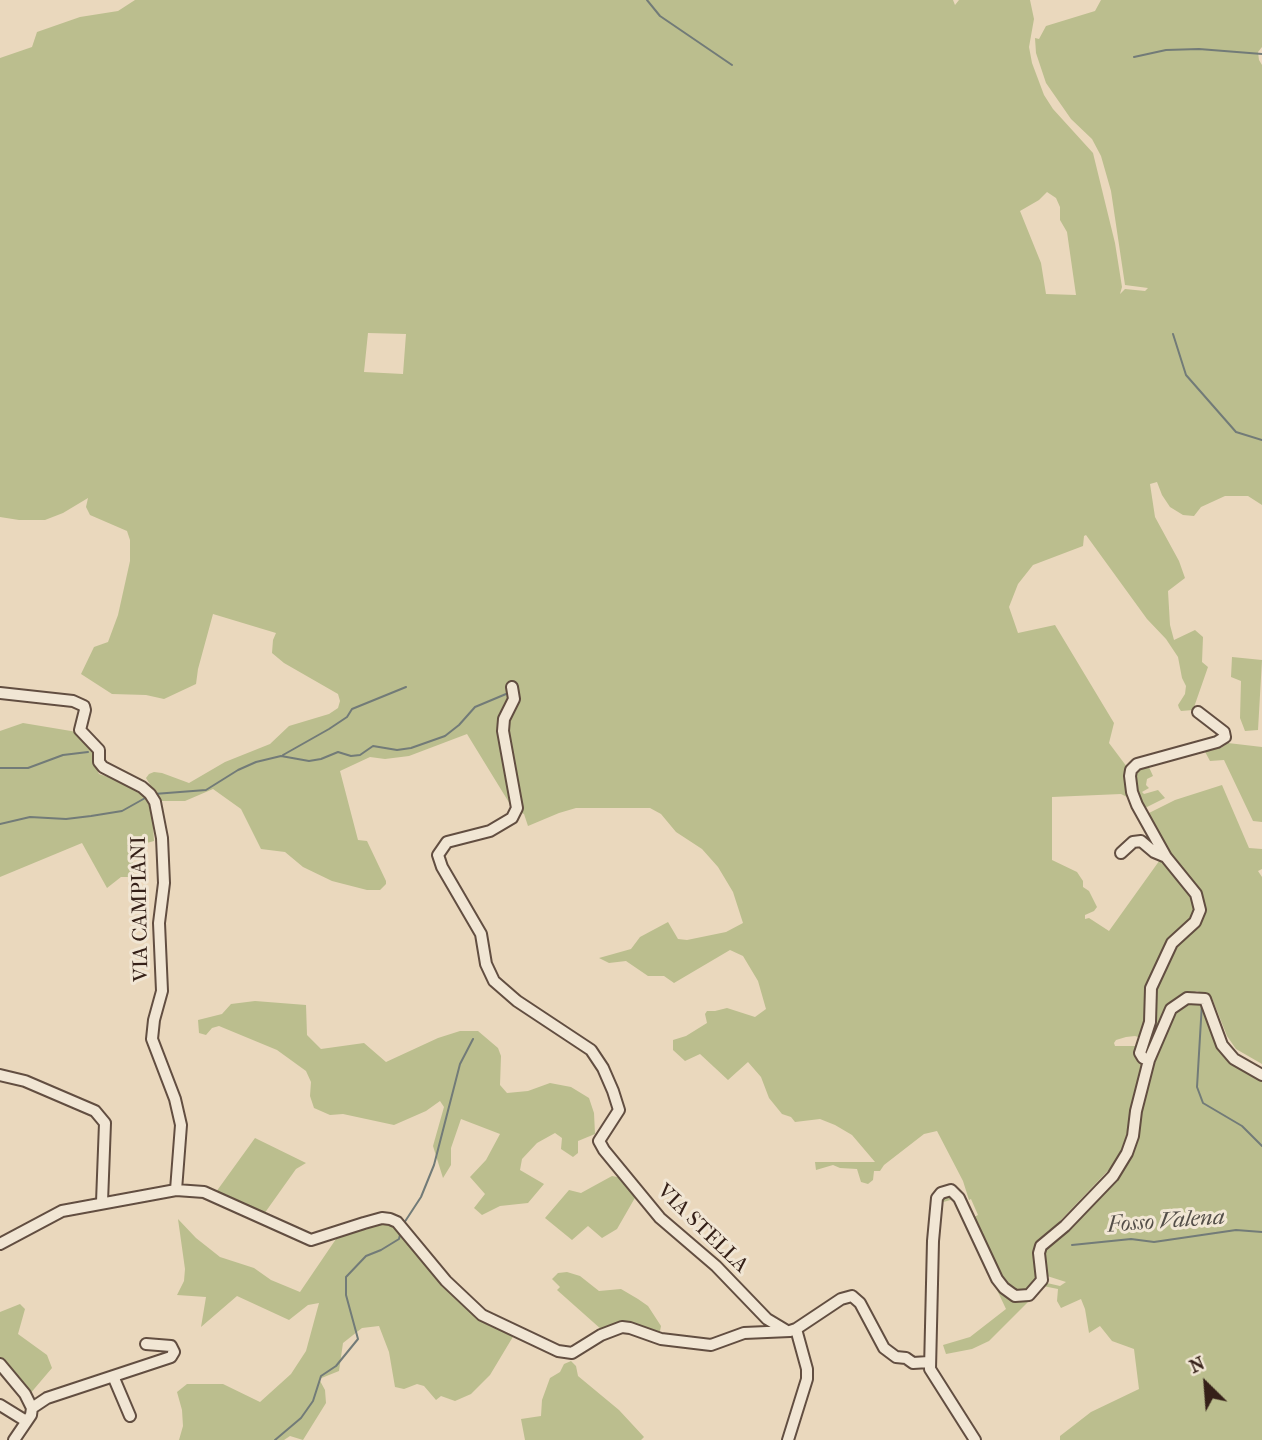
<!DOCTYPE html>
<style>
body{margin:0}
#map{position:relative;width:1262px;height:1440px;overflow:hidden;background:#ead8bd;font-family:"IM FELL French Canon",serif}
canvas{display:block}
.north{position:absolute;left:1171px;top:1349px;width:70px;height:70px;-webkit-text-stroke:5px #f1e6d4;paint-order:stroke;rotate:335deg;font-size:19px;font-weight:700;line-height:28px;text-align:center;color:#352018}
.north::after{content:'';display:block;margin:auto;width:24px;height:32px;background:#352018;clip-path:polygon(50% 0,100% 100%,50% 72%,0 100%)}
</style>
<div id="map">
<canvas width="1262" height="1440"></canvas>
<div class="north">N</div>
</div>
<script>
const ctx = document.querySelector('canvas').getContext('2d');
ctx.lineJoin = 'round';
function paint(path, color) {
  ctx.fillStyle = color;
  ctx.fill(path, 'evenodd');
}
function toPath(rows) {
  const path = new Path2D();
  for (const r of rows) {
    path.moveTo(r[0], r[1]);
    for (let i = 2; i < r.length; i += 2) path.lineTo(r[i], r[i + 1]);
  }
  return path;
}
function strokePath(path, color, width, dash) {
  ctx.strokeStyle = color;
  ctx.lineWidth = width;
  ctx.lineCap = dash ? 'butt' : 'round';
  ctx.setLineDash(dash || []);
  ctx.stroke(path);
}
function label(font, color, halo, rows, align = 'center') {
  ctx.font = font + ' "IM FELL French Canon",serif';
  ctx.lineWidth = 6;
  ctx.setLineDash([]);
  ctx.textBaseline = 'middle';
  ctx.strokeStyle = halo;
  ctx.fillStyle = color;
  for (const [text, x, y, turn = 0] of rows) {
    ctx.save();
    ctx.translate(x, y);
    ctx.rotate((+turn || 0) * Math.PI / 180);
    ctx.textAlign = isNaN(turn) ? turn : align;
    if (halo) ctx.strokeText(text, 0, 0);
    ctx.fillText(text, 0, 0);
    ctx.restore();
  }
}
paint(toPath([
 [135,0,953,0,955,5,959,0,1030,0,1034,19,1029,47,1032,63,1044,95,1053,109,1093,153,1115,243,1122,287,1120,294,1125,289,1145,291,1148,288,1125,285,1111,191,1101,156,1092,139,1071,119,1046,83,1036,53,1035,38,1039,39,1046,26,1095,11,1101,0,1262,0,1262,47,1258,52,1259,60,1262,65,1262,505,1248,496,1225,496,1201,507,1194,516,1183,515,1170,507,1162,495,1157,482,1150,484,1155,517,1179,561,1185,578,1168,591,1170,625,1174,640,1195,630,1203,637,1202,662,1208,667,1193,710,1181,711,1179,708,1178,705,1185,694,1186,686,1182,678,1178,657,1166,639,1147,619,1086,535,1084,536,1083,546,1033,565,1018,584,1009,607,1018,633,1055,625,1114,723,1109,743,1127,767,1129,798,1121,794,1052,797,1052,860,1077,872,1083,881,1083,887,1089,891,1097,907,1094,911,1085,915,1085,919,1089,918,1109,931,1162,857,1195,896,1198,907,1190,920,1176,932,1162,954,1147,1021,1141,1038,1135,1036,1126,1037,1116,1040,1114,1043,1115,1046,1138,1046,1145,1065,1120,1158,1038,1244,1038,1280,1029,1291,1012,1291,1000,1277,972,1218,978,1215,971,1199,969,1200,963,1181,937,1131,924,1134,884,1165,880,1171,874,1171,873,1180,868,1184,861,1182,857,1169,840,1168,833,1165,816,1170,815,1162,875,1162,852,1135,835,1125,820,1119,795,1122,791,1117,782,1114,769,1098,761,1077,748,1062,728,1080,700,1054,685,1061,673,1050,673,1040,686,1036,707,1023,705,1014,707,1011,715,1011,727,1008,755,1017,766,1009,758,981,743,956,730,950,674,983,664,976,648,976,626,961,609,963,599,958,631,949,640,937,668,922,678,939,687,940,726,932,743,923,733,892,718,867,702,849,676,832,661,814,650,808,576,808,559,813,528,826,524,814,513,809,467,734,409,756,385,759,370,757,340,771,358,840,367,841,386,881,386,884,380,890,367,890,332,881,303,867,285,852,261,849,241,809,213,789,185,801,160,801,146,778,149,774,154,772,162,773,189,783,225,762,270,744,289,726,329,714,338,708,340,701,338,694,284,663,272,653,273,640,276,633,213,614,198,669,196,684,164,699,146,695,112,694,81,674,94,647,108,642,118,615,130,561,130,540,127,531,90,515,86,507,88,498,63,513,45,520,19,520,0,517,0,58,32,47,37,32,80,17,118,11],
 [1047,192,1056,198,1060,207,1060,220,1067,232,1076,295,1046,294,1041,263,1020,211,1039,200],
 [368,333,406,334,403,374,364,372],
 [1232,657,1262,660,1258,730,1245,731,1240,718,1241,681,1231,677],
 [23,723,77,732,93,746,93,762,99,774,132,785,144,793,152,807,154,841,132,847,134,877,121,877,107,888,82,843,0,877,0,731],
 [1228,743,1262,747,1262,822,1253,821,1224,760,1210,761,1203,748,1148,765,1153,776,1147,779,1146,785,1149,788,1142,792,1144,794,1158,790,1165,798,1143,809,1132,783,1132,772,1134,769,1138,766,1207,747,1221,748],
 [1222,785,1249,848,1262,849,1262,869,1258,871,1262,877,1262,1064,1236,1049,1227,1036,1212,998,1197,991,1171,1002,1148,1052,1143,1049,1156,986,1171,951,1204,908,1166,850,1147,814,1175,800],
 [1196,1000,1205,1007,1214,1037,1262,1080,1262,1440,1060,1440,1060,1436,1091,1412,1139,1389,1134,1349,1112,1341,1100,1326,1089,1333,1085,1309,1081,1299,1061,1308,1057,1301,1058,1289,1043,1286,1047,1283,1060,1286,1066,1282,1044,1275,1044,1250,1116,1176,1151,1069,1172,1014,1182,1004],
 [255,1001,306,1005,307,1035,321,1049,364,1043,386,1062,438,1038,460,1031,478,1031,498,1048,501,1056,500,1085,507,1093,528,1091,550,1083,571,1087,589,1098,594,1113,595,1134,578,1141,578,1153,573,1157,561,1149,562,1138,555,1133,537,1143,522,1159,520,1170,544,1184,528,1203,500,1206,482,1215,474,1208,485,1194,470,1177,486,1160,500,1134,461,1119,451,1148,451,1165,443,1178,433,1146,444,1107,440,1101,426,1111,394,1125,343,1114,330,1115,314,1108,310,1096,311,1082,306,1071,277,1050,219,1026,212,1028,206,1035,199,1033,198,1020,222,1014,231,1004],
 [255,1138,306,1163,296,1169,264,1214,216,1192],
 [612,1176,622,1178,636,1196,617,1229,602,1238,588,1226,572,1240,545,1218,569,1190,581,1193],
 [952,1194,998,1284,1032,1298,989,1341,972,1349,946,1354,943,1345,970,1337,1006,1309,954,1199,940,1203,940,1199],
 [178,1219,196,1238,220,1257,254,1268,271,1280,300,1292,336,1239,374,1224,387,1223,400,1232,427,1263,514,1335,490,1375,471,1394,455,1401,441,1396,436,1400,424,1386,417,1384,404,1389,395,1387,389,1352,379,1326,362,1328,343,1343,339,1371,319,1379,325,1390,326,1403,303,1440,290,1436,284,1440,179,1440,183,1426,182,1410,177,1392,187,1384,223,1384,260,1402,291,1374,306,1351,319,1303,308,1305,289,1320,237,1296,201,1327,206,1297,177,1295,184,1281,185,1269],
 [567,1272,580,1276,599,1291,621,1289,638,1299,648,1306,661,1326,659,1336,602,1330,557,1290,560,1287,552,1279,558,1273],
 [20,1304,25,1309,18,1334,47,1355,52,1368,29,1395,0,1360,0,1312],
 [571,1361,576,1366,578,1376,619,1410,644,1437,641,1440,525,1440,521,1419,541,1416,542,1400,550,1378,560,1372,564,1364]
]), '#bbbe8e');
strokePath(toPath([
 [647,0,660,16,732,65],
 [1134,57,1166,50,1199,49,1262,54],
 [1173,334,1186,375,1236,432,1262,440],
 [283,755,329,729,347,717,352,709,406,687],
 [0,768,28,768,63,755,88,752],
 [154,794,206,790,238,770,256,762,281,756,309,761,321,759,338,752,351,756,360,755,373,746,397,750,411,748,445,736,459,725,475,707,506,694],
 [0,824,30,817,66,819,91,816,122,811,147,797],
 [1202,1003,1197,1087,1203,1103,1242,1126,1262,1146],
 [404,1223,421,1197,434,1165,460,1064,473,1039],
 [1072,1245,1131,1239,1154,1242,1236,1230,1262,1232],
 [275,1440,301,1418,313,1401,321,1376,336,1366,358,1339,346,1295,346,1277,366,1256,381,1250,399,1239,400,1235]
]), '#727b78', 2);
const minor = toPath([
 [512,687,514,699,504,719,503,731,517,808,512,818,490,831,447,842,438,855,442,867,481,934,486,964,494,981,517,1001,591,1050,603,1068,613,1091,619,1110,599,1141,604,1150,660,1218,716,1266,767,1319,787,1331],
 [0,693,73,701,84,706,85,710,80,730,99,750,99,762,103,767,142,787,150,794,155,802,162,838,164,883,159,923,162,991,154,1020,152,1039,175,1099,181,1125,176,1190],
 [1121,853,1133,842,1141,841,1154,852,1166,857],
 [1149,1060,1143,1058,1140,1053,1150,1022,1151,988,1172,943,1195,922,1200,910,1196,894,1166,857,1137,805,1132,792,1130,776,1131,770,1137,764,1217,742,1225,737,1224,732,1198,712],
 [0,1075,25,1081,95,1111,105,1123,102,1202],
 [0,1244,62,1211,176,1190,204,1192,311,1240,364,1223,382,1218,390,1219,397,1222,446,1281,482,1315,558,1351,572,1353,601,1335,622,1327,630,1328,661,1339,711,1345,744,1333,790,1331,796,1329,841,1299,852,1296,860,1303,884,1348,896,1357,906,1358,913,1363,929,1362],
 [0,1364,25,1394,32,1408],
 [113,1376,130,1416],
 [0,1405,26,1421],
 [32,1408,47,1398,171,1357,174,1352,171,1346,146,1344],
 [14,1440,31,1415,32,1408],
 [788,1440,807,1379,807,1369,796,1329],
 [975,1440,930,1369,933,1241,937,1198,941,1193,951,1190,959,1198,997,1279,1004,1288,1015,1296,1029,1295,1042,1280,1039,1253,1041,1246,1065,1226,1113,1176,1127,1153,1133,1136,1136,1111,1149,1060,1171,1009,1187,998,1205,999,1222,1045,1234,1059,1262,1075]
]);
strokePath(minor, '#624e41', 14);
strokePath(minor, '#f1e6d4', 10);
label('21px', '#352018', '#f1e6d4', [
 ["VIA CAMPIANI",141,909,-91],
 ["VIA STELLA",702,1229,44]
]);
label('italic 23px', '#534e48', '#f1e6d4', [
 ["Fosso Valena",1166,1222,-4]
]);
</script>
